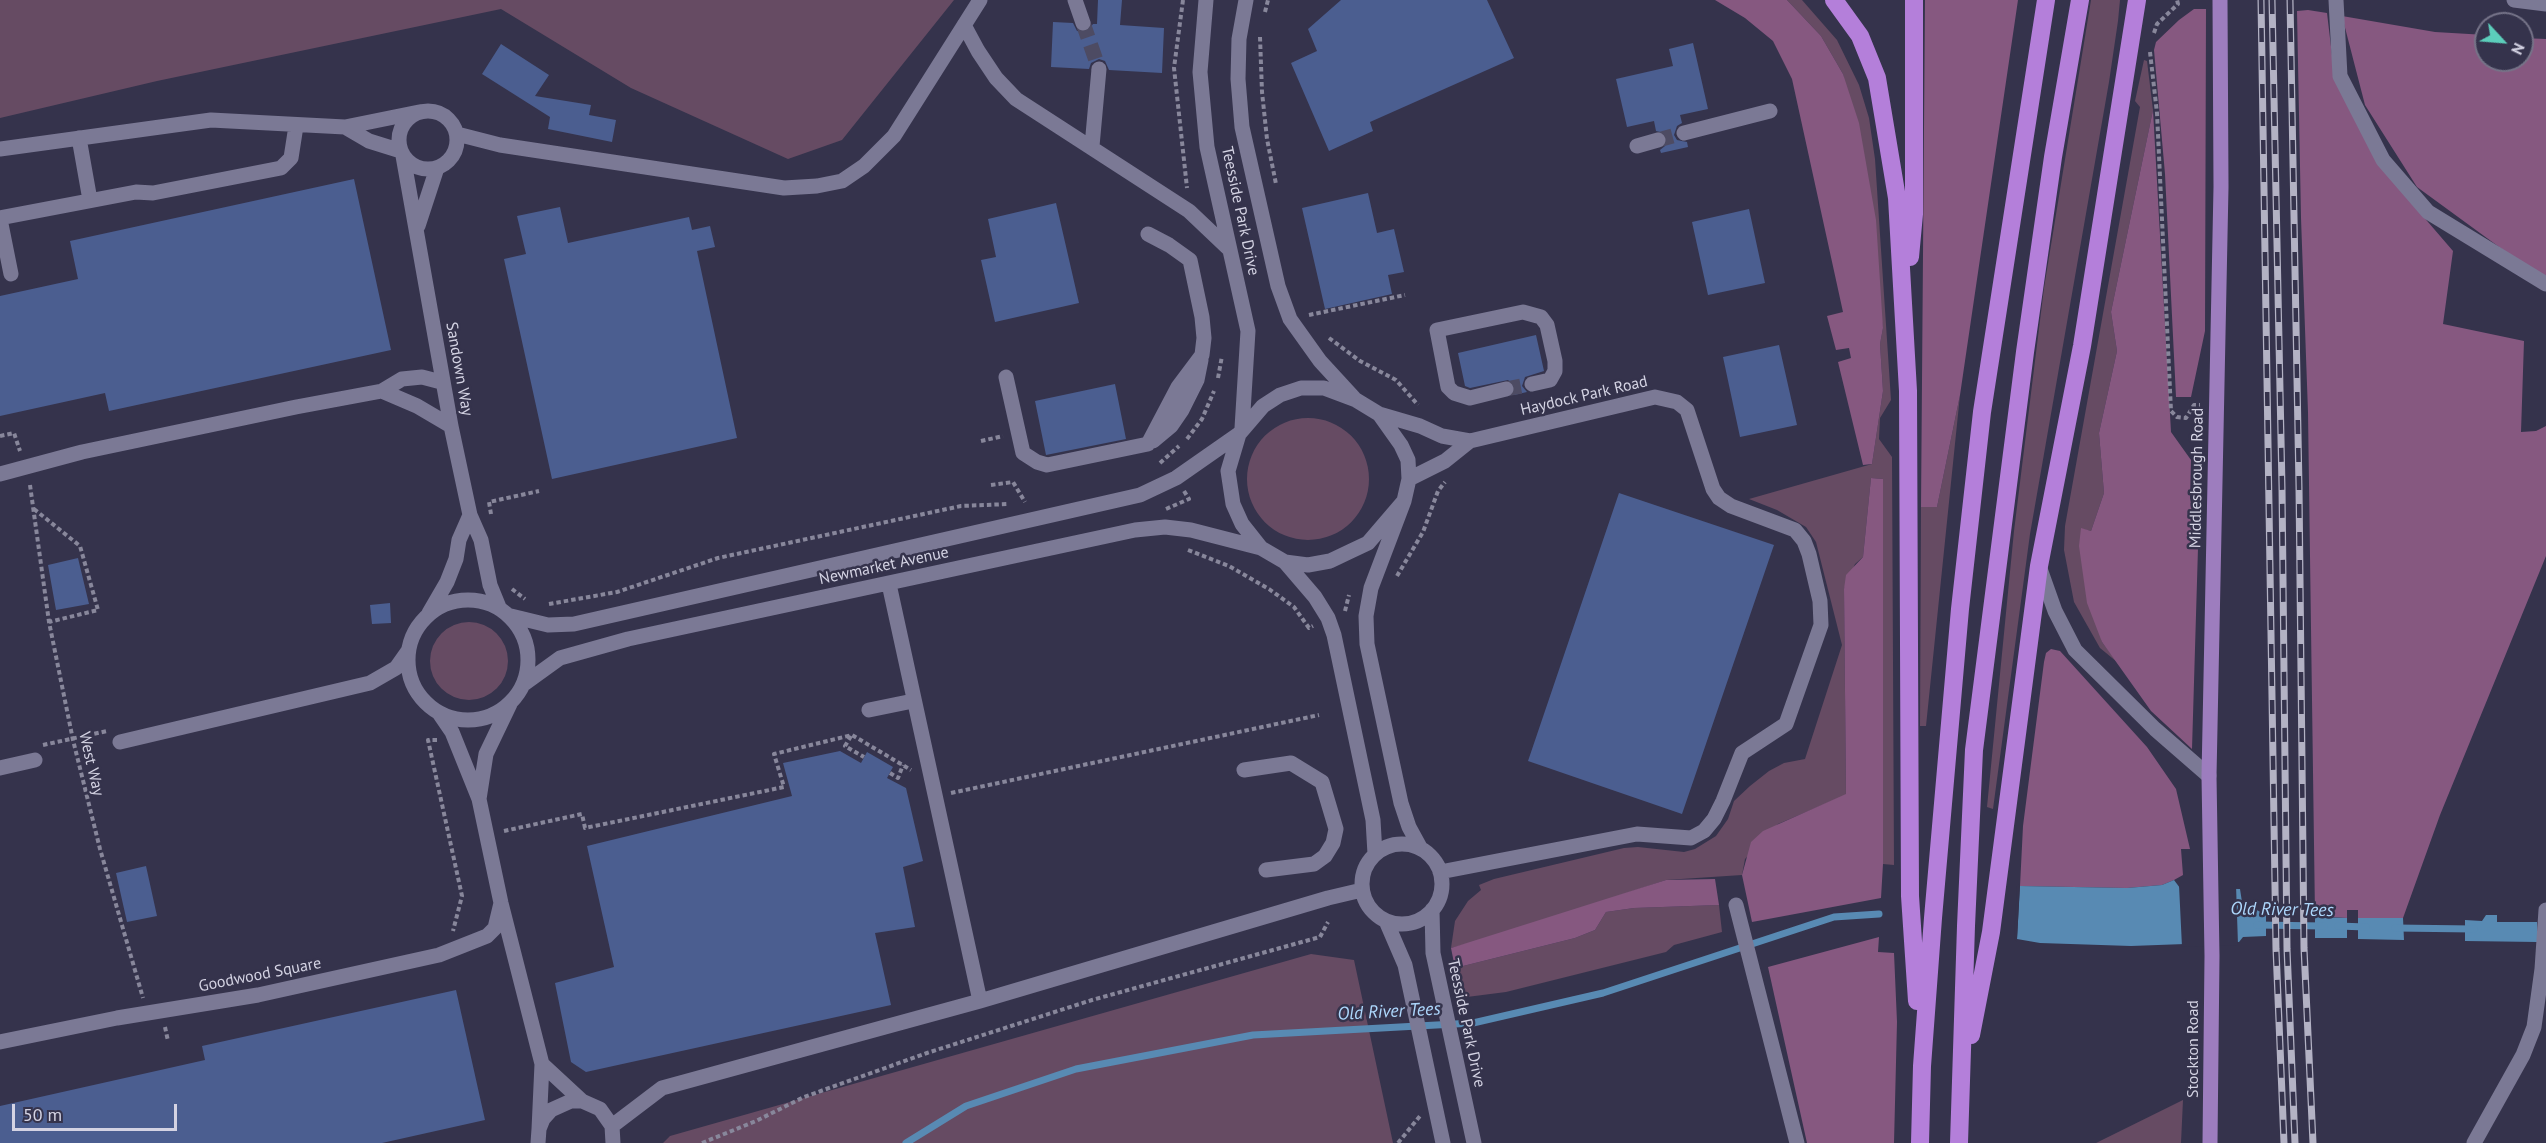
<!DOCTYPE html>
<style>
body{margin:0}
#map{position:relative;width:2546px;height:1143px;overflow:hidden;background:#35334c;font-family:"PT Sans",sans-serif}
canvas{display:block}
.north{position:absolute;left:2474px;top:12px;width:60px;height:60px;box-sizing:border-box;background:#35334c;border:2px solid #757388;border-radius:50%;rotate:116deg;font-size:16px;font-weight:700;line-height:24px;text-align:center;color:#d4d3e3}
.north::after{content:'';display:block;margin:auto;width:21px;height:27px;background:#5ccebb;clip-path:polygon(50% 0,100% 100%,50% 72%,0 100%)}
.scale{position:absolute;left:12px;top:1104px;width:165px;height:27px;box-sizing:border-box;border:3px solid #d4d3e3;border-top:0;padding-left:8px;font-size:18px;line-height:21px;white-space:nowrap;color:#d4d3e3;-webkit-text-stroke:4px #35334c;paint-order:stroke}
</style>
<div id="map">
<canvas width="2546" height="1143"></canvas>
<div class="north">N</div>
<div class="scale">50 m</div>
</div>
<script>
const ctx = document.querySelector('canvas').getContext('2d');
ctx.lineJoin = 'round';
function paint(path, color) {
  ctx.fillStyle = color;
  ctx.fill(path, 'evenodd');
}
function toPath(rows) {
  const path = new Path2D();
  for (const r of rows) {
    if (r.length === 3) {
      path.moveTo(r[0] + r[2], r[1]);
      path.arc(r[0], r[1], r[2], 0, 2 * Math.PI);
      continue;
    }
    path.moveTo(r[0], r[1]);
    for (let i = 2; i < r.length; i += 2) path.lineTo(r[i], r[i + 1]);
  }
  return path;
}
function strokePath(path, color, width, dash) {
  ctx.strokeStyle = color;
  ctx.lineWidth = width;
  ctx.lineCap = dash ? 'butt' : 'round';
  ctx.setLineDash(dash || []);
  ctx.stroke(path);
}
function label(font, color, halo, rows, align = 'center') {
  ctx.font = font + ' "PT Sans",sans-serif';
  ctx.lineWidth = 5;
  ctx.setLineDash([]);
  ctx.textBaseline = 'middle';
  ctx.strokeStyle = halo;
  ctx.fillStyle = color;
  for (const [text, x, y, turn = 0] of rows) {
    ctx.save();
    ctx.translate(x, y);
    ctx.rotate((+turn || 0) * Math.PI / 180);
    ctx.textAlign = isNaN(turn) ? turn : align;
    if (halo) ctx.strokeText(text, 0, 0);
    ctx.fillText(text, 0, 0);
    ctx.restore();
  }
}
paint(toPath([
 [0,0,954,0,842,140,788,159,631,88,501,9,157,81,0,118],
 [1787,0,1802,0,1837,40,1859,85,1869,118,1875,159,1891,400,1880,418,1879,439,1892,457,1894,865,1883,864,1883,479,1871,478,1863,557,1855,564,1844,589,1846,795,1778,824,1745,859,1742,875,1666,880,1504,934,1451,948,1455,921,1468,901,1481,890,1479,885,1494,879,1624,848,1638,847,1684,852,1695,849,1716,836,1728,819,1734,801,1750,786,1769,771,1784,763,1805,759,1842,645,1816,542,1806,527,1777,510,1749,499,1872,464,1883,391,1880,344,1883,328,1843,74,1821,36],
 [2091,0,2120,0,2118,21,2109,82,2030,534,1993,809,1987,807,2014,531,2044,288],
 [2144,60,2147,61,2153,110,2111,312,2117,351,2099,433,2104,493,2091,531,2081,529,2102,642,2117,662,2100,648,2074,602,2064,550,2065,526,2140,107,2135,101],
 [1960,395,1926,726,1920,726,1921,507,1937,507],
 [1308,479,61],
 [469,661,39],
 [1719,905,1722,932,1674,945,1666,952,1506,992,1459,998,1455,968,1575,938,1595,930,1606,912,1634,908],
 [1311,954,1354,960,1393,1143,663,1143,670,1136],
 [2183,1100,2181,1143,2096,1143]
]), '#664b63');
paint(toPath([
 [1715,0,1787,0,1821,36,1843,74,1859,123,1876,220,1883,328,1880,344,1883,391,1872,464,1863,465,1838,362,1851,358,1849,348,1836,350,1827,316,1843,312,1792,79,1773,41,1745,18],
 [1925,0,2018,0,1960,395,1937,507,1921,507],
 [2194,9,2206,9,2205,331,2191,397,2176,397,2165,174,2154,50,2156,42,2179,20],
 [2308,10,2327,13,2334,72,2378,164,2453,251,2443,324,2524,341,2521,432,2536,431,2546,426,2546,556,2440,815,2403,918,2358,918,2358,910,2347,910,2347,918,2315,916,2308,412,2301,218,2297,11],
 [2342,16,2435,32,2486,35,2486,60,2522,60,2522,38,2546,39,2546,277,2506,252,2417,187,2365,105],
 [2153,110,2171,432,2191,460,2190,498,2198,548,2192,749,2151,711,2102,642,2087,603,2079,546,2081,528,2091,531,2104,493,2099,433,2117,351,2111,312],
 [1871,478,1883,479,1883,864,1881,898,1752,922,1742,875,1751,842,1763,831,1846,794,1844,589,1846,575,1863,557],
 [2051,649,2060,651,2147,747,2176,789,2190,849,2181,849,2183,875,2174,880,2162,885,2127,888,2020,886,2023,826,2044,662,2046,653],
 [1715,879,1719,905,1634,908,1606,912,1595,930,1575,938,1455,968,1451,948,1666,880],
 [1879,937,1878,952,1894,953,1897,1022,1894,1143,1807,1143,1768,967]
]), '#865880');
paint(toPath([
 [2174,880,2180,888,2240,889,2242,902,2266,915,2266,936,2243,937,2239,942,2131,946,2040,943,2017,939,2020,886,2127,888,2162,885],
 [2486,915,2497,915,2497,922,2537,922,2538,942,2465,941,2465,920,2482,921],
 [2315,917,2347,918,2347,938,2315,938],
 [2358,918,2403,918,2404,940,2358,939]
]), '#588ab3');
paint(toPath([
 [2020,883,2017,939,2017,942,2014,939,2017,886],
 [2179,885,2236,885,2238,945,2182,947]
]), '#35334c');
strokePath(toPath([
 [2257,925,2324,926],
 [2338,926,2366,927],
 [2395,928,2474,929],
 [906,1143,966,1106,1076,1069,1253,1035,1473,1023,1603,993,1834,917,1879,914]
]), '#588ab3', 7);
paint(toPath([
 [1098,0,1122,0,1120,25,1164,28,1162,73,1109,70,1105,61,1099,59,1091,63,1089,69,1051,67,1053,22,1073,23,1077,31,1087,32,1093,24,1097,24],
 [1341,0,1487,0,1514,58,1370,122,1373,131,1329,151,1291,63,1317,51,1308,29],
 [1693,43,1708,109,1680,115,1682,123,1677,126,1674,135,1677,140,1687,142,1688,147,1661,153,1660,150,1665,146,1667,138,1664,133,1656,131,1654,121,1627,127,1616,79,1673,66,1669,49],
 [501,44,549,75,535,96,591,105,589,115,616,120,612,142,548,129,550,117,482,74],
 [354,179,391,350,109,411,105,393,0,416,0,296,78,279,70,241],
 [1368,193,1377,233,1394,229,1404,272,1388,275,1392,294,1325,309,1302,208],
 [1056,203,1079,303,995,322,981,260,996,257,988,219],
 [560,207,568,243,689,217,692,230,710,226,715,247,697,251,737,438,552,479,504,259,526,254,517,216],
 [1749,209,1765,283,1708,295,1692,222],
 [1536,335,1544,371,1525,377,1522,386,1527,392,1514,395,1515,386,1508,380,1470,388,1465,386,1458,353],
 [1779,345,1797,425,1740,437,1723,357],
 [1115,384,1126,439,1046,455,1035,401],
 [1619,493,1774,545,1682,814,1528,761],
 [78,558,89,604,56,610,48,565],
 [390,603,391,623,372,624,370,605],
 [840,751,861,763,867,752,893,767,887,778,906,788,923,861,903,867,915,927,875,933,891,1005,586,1072,571,1062,555,983,614,967,587,846,792,796,783,763],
 [146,866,157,916,127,922,116,873],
 [456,990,485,1120,382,1143,0,1143,0,1106,205,1060,202,1046]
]), '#4b5e90');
strokePath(toPath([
 [1083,23,1099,69],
 [1658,140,1684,133],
 [1506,389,1532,384]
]), '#4d4b63', 15, [15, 8]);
strokePath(toPath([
 [1183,0,1174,68,1187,188],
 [1265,12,1268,0],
 [2154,33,2157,24,2178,4,2177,0],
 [1260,37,1262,92,1267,139,1276,184],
 [2150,52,2157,113,2171,411,2177,417,2186,418,2194,405,2200,405],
 [1309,315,1405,295],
 [1329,338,1360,361,1396,380,1418,405],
 [1218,378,1222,356],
 [0,436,14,433,20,451],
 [1187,439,1202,419,1214,391],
 [981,441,1003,436],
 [1160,463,1179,446],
 [30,485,49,622,73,740,100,849,143,998],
 [991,485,1013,482,1025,502],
 [34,509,80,546,98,610,49,622],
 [1166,509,1189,499,1184,491],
 [491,514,489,502,539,491],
 [1188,550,1229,566,1269,589,1294,607,1309,628,1313,626],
 [1397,576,1423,532,1438,491,1445,482],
 [512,589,525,599],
 [549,604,617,592,718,558,961,506,1009,504],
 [1345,611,1349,595],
 [851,736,845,746,864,757],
 [437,740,428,740,462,896,453,931],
 [43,745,107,731],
 [890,773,898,778,903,765],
 [951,793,1319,715],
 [504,831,582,814,585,828,784,787,774,754,852,735,911,770],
 [165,1027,168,1041],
 [702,1143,756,1121,804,1097,927,1053,1092,1000,1320,937,1328,922],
 [1398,1143,1420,1116]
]), '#88879b', 4, [4.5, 3]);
strokePath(toPath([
 [1075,0,1083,23],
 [1206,0,1200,72,1207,147,1248,331,1242,428],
 [1246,0,1239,39,1238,79,1242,127,1278,286,1290,319,1320,361,1354,398],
 [2336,0,2340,76,2383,160,2428,212,2546,284],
 [2514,0,2546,4],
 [964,25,978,51,996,78,1016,99,1189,211,1228,248],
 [428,140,29],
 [345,127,369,141,401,151],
 [1684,133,1770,111],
 [457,134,500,145,784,188,817,186,842,181,864,166,894,136,980,0],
 [79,138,90,200],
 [1092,146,1099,69],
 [1637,146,1658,140],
 [0,149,211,120,345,127,419,112],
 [403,156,451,426,470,515,481,540,490,585,499,607],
 [0,218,136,192,153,193,281,168,291,158,296,126],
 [0,219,11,274],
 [418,226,437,168],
 [1006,377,1023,453,1037,462,1047,465,1148,444,1178,387,1202,355,1204,338,1202,317,1190,260,1169,245,1148,234],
 [1506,389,1470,398,1454,393,1448,387,1437,330,1523,312,1541,317,1547,325,1555,361,1555,371,1550,380,1532,384],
 [382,391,417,406,451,426],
 [1379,414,1420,426,1442,436,1470,441,1655,397,1677,402,1687,410,1713,489,1719,498,1731,506,1795,530,1804,541,1809,554,1820,601,1821,625,1786,724,1742,753,1723,801,1714,819,1704,831,1691,838,1637,834,1440,872],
 [1153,441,1171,426,1182,410,1197,380,1201,360],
 [0,474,82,452,296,407,382,391,402,379,422,377,441,382],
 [1409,479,1445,461,1470,441],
 [1404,501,1368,543,1351,551,1330,561,1308,565,1285,562,1261,548,1242,524,1233,504,1228,471,1239,434,1263,406,1280,395,1301,388,1324,388,1356,400,1379,414,1401,445,1408,460,1409,479,1404,501,1371,588,1366,616,1367,644,1401,803,1409,827,1421,849],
 [1285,562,1315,597,1328,618,1334,635,1373,820,1375,854],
 [2039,566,2055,611,2075,650,2155,729,2209,776],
 [889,584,980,1001],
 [468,660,60],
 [429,613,447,582,456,559,459,540,470,515],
 [511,616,548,625,574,624,1140,495,1176,478,1239,434],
 [524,684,560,658,628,639,1135,530,1165,527,1191,530,1261,548],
 [869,710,913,701],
 [439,713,452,732,479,799,501,903,542,1064,539,1129],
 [120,742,370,683,396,668,408,651],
 [0,768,35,760],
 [1244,770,1291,763,1322,782,1336,829,1333,843,1325,856,1314,864,1266,870],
 [479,799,486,754,510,704],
 [1402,884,40],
 [1736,905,1797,1143],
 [1432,910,1433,953,1474,1143],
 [1386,921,1405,965,1443,1143],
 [0,1042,117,1018,258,995,439,955,487,936,495,928,501,903],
 [542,1064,582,1101],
 [612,1126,662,1088,980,1001,1328,898,1362,890],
 [538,1143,539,1129,543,1119,551,1110,571,1101,582,1101,600,1109,612,1126,613,1143],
 [2474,1143,2523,1055,2534,1027,2542,969,2546,910]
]), '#7b7995', 15);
strokePath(toPath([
 [2210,1143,2212,956,2209,776,2221,187,2220,0]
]), '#9d7dbe', 15);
strokePath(toPath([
 [1834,0,1860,36,1877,78,1897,198,1908,391,1910,896,1917,1001],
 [1910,257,1914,214,1914,0],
 [1971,1035,1991,932,2039,566,2082,346,2137,0],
 [1920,1143,1922,1066,1933,918,1960,609,1982,412,2046,0],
 [1959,1143,1966,926,1974,750,2025,352,2053,157,2080,0]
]), '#b47fda', 18);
const rail = toPath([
 [2261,0,2276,949,2284,1143],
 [2272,0,2282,487,2287,949,2295,1143],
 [2290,0,2299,487,2304,948,2313,1143]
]);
strokePath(rail, '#b3b2c4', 7);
strokePath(rail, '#35334c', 4.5, [14]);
label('16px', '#d4d3e3', '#35334c', [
 ["Teesside Park Drive",1240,211,78],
 ["Sandown Way",459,369,80],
 ["Haydock Park Road",1584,396,-13],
 ["Middlesbrough Road",2197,478,-89],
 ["Newmarket Avenue",884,566,-12],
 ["West Way",91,764,77],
 ["Goodwood Square",260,975,-11],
 ["Teesside Park Drive",1466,1023,78],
 ["Stockton Road",2193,1049,-90]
]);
label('italic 18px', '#add7fc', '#35334c', [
 ["Old River Tees",2282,910,1],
 ["Old River Tees",1389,1012,-3]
]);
</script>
